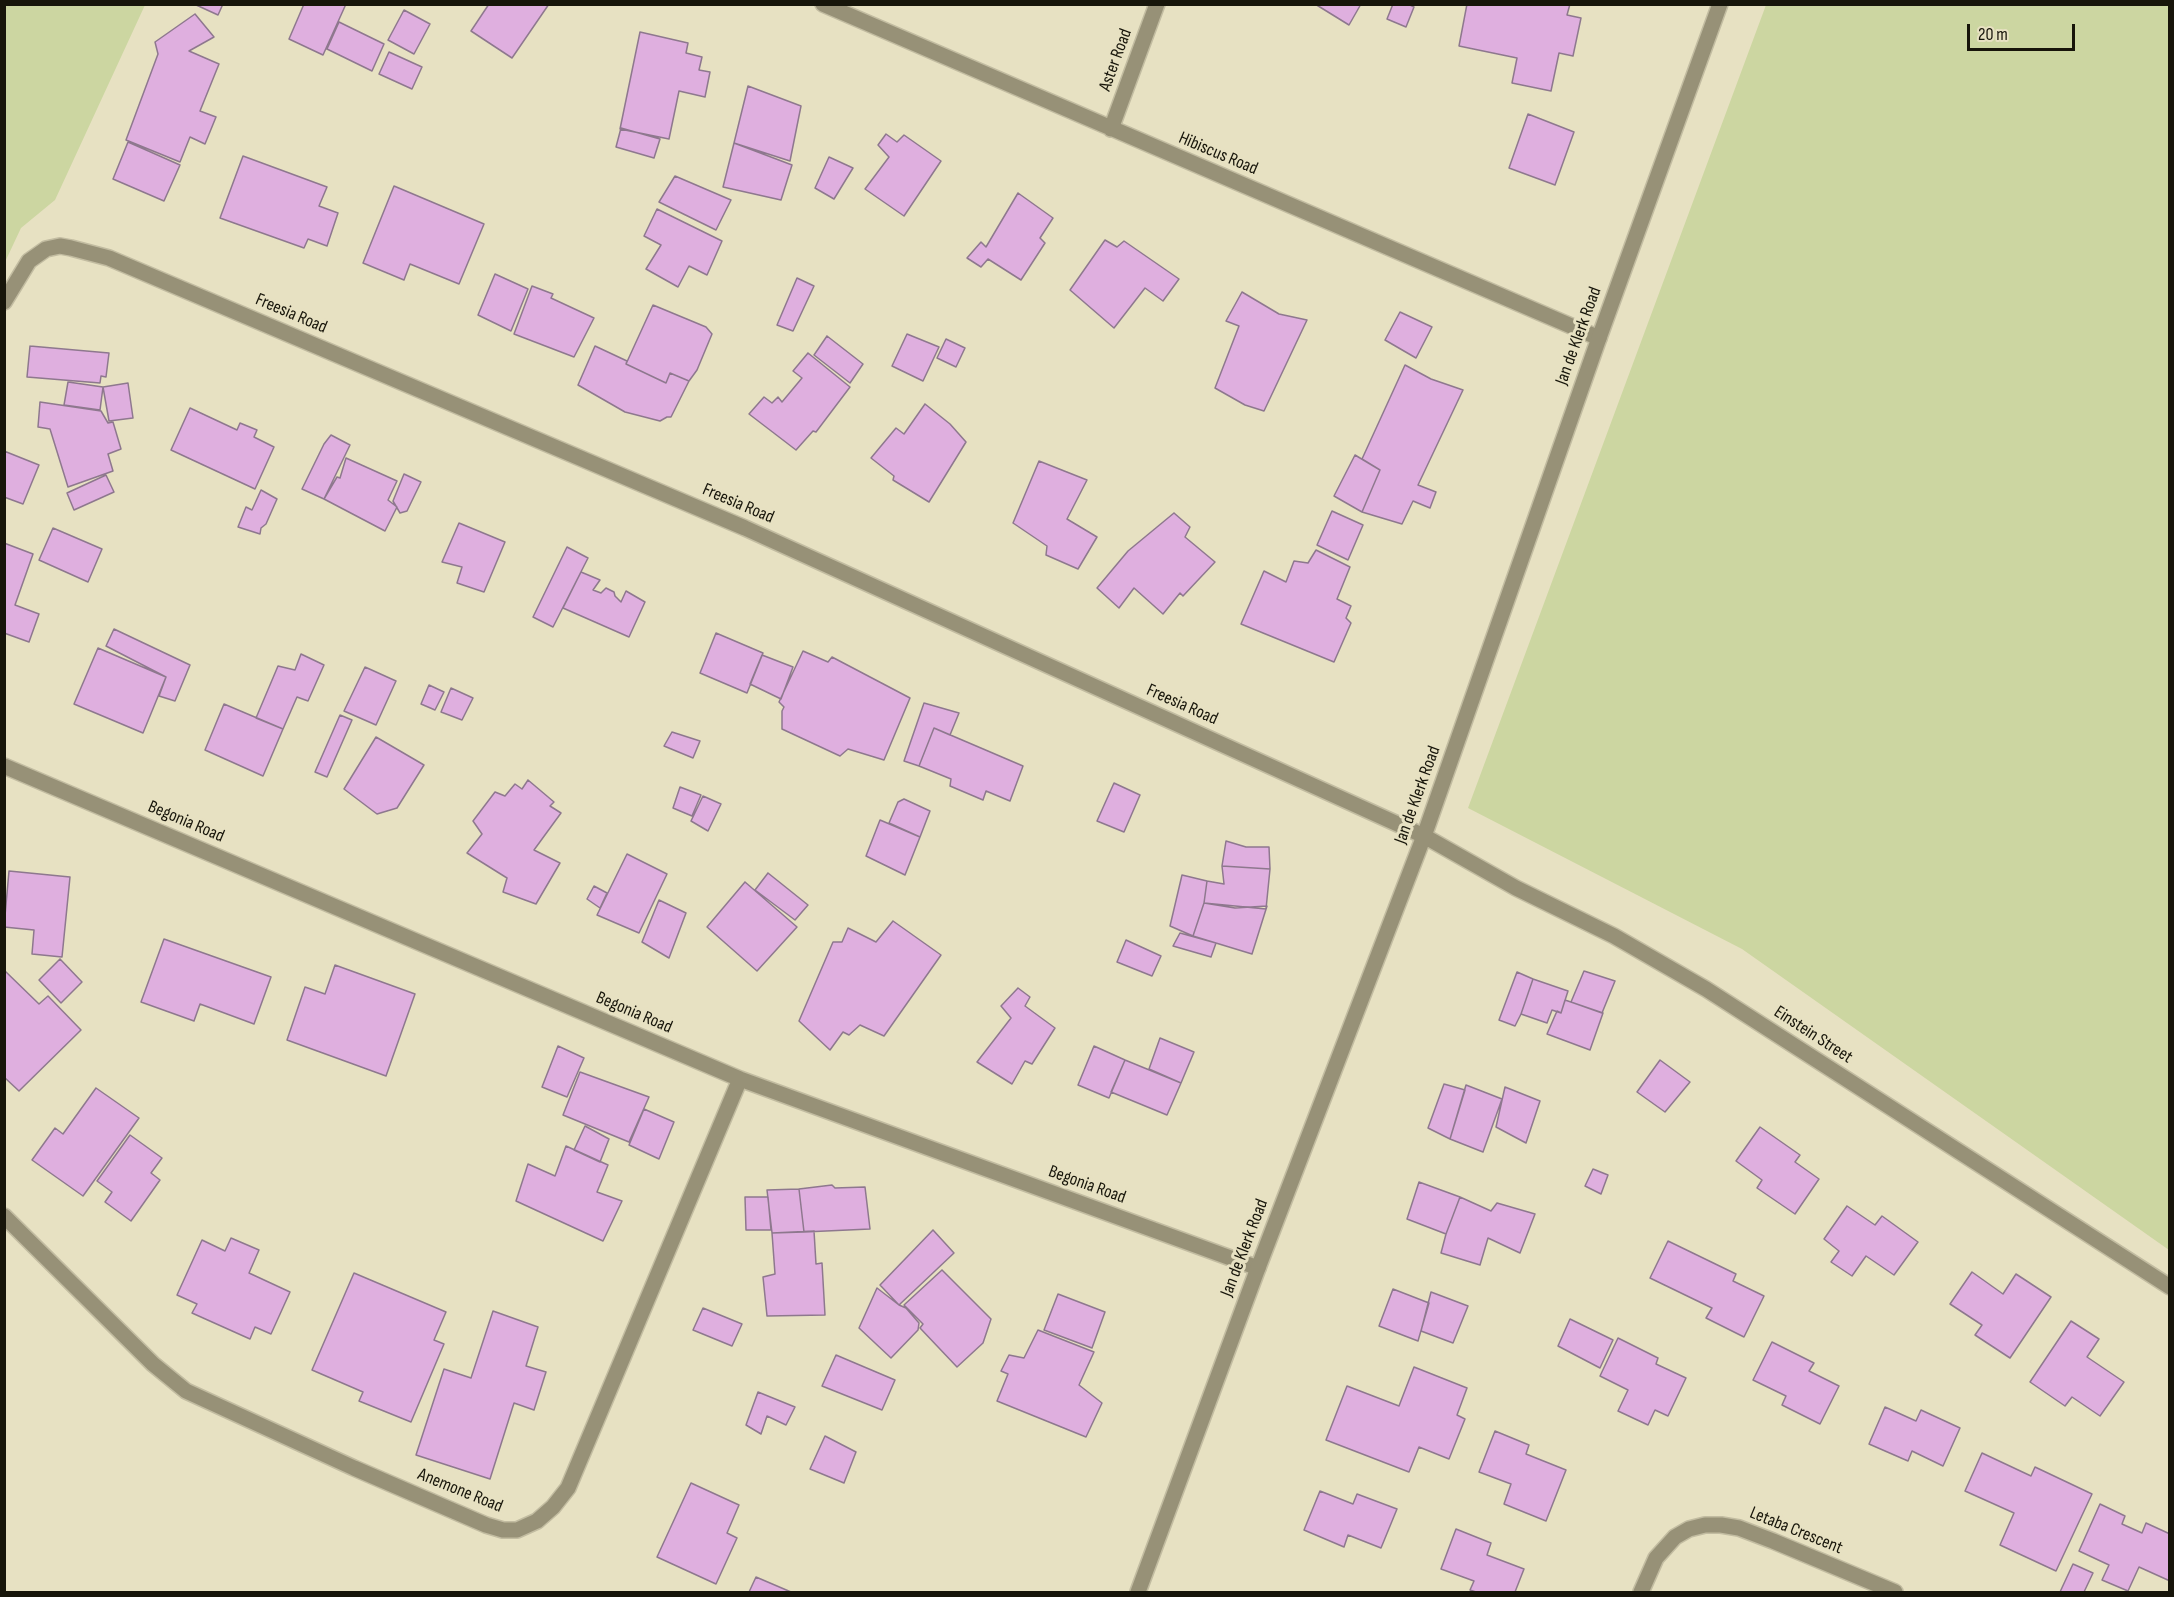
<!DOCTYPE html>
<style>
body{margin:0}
#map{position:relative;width:2174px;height:1597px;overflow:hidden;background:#e7e1c2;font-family:"Sofia Sans Condensed",sans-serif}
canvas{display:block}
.frame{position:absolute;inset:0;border:6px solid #17150a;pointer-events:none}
.scale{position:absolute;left:1967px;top:24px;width:108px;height:27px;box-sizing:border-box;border:3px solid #17150a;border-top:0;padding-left:8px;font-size:18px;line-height:21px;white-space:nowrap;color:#17150a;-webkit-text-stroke:4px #e7e1c2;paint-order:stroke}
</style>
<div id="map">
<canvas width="2174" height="1597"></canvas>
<div class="frame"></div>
<div class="scale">20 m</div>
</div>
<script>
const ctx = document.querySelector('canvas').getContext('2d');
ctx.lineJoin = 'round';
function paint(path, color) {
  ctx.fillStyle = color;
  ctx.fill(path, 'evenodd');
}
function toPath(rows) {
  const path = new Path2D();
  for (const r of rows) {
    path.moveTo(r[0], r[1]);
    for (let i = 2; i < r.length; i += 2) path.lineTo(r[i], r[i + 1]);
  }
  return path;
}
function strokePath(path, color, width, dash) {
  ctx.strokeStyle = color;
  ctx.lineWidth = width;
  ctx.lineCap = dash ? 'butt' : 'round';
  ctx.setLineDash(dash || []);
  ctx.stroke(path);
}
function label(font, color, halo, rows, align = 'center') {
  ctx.font = font + ' "Sofia Sans Condensed",sans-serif';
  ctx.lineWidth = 6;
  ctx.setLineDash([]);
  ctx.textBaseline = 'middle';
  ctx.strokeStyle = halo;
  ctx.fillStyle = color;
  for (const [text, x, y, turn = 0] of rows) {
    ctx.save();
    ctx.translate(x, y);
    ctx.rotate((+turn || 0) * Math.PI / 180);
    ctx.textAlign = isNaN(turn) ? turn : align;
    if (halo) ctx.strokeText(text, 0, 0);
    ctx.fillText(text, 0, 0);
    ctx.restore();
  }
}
paint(toPath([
 [5,4,145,5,55,200,21,228,5,262],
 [1766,5,2169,5,2169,1250,1742,949,1468,808]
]), '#ccd6a1');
const building = toPath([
 [194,4,223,4,218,15,194,4],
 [304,4,346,4,323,55,289,39,304,4],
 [489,4,549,4,512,58,471,31,489,4],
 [1315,4,1361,4,1349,25,1315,4],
 [1393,4,1408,4,1414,7,1406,27,1387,19,1393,4],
 [1467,4,1570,4,1567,15,1581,18,1573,56,1559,53,1551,91,1512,83,1517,58,1459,46,1467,4],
 [404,10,430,24,414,54,388,40,404,10],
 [195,14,214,37,189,51,219,64,200,111,216,117,205,144,190,137,180,162,126,140,158,54,155,42,195,14],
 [339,22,384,44,372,71,327,49,339,22],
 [640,32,688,43,686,53,702,57,699,70,710,72,705,97,679,91,669,139,620,129,640,32],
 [389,52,422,67,412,89,379,74,389,52],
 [748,86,801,106,790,161,734,143,748,86],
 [1528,114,1574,132,1555,185,1509,168,1528,114],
 [621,128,660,139,654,158,616,147,621,128],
 [886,134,897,142,904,135,941,161,904,216,865,189,889,157,878,145,886,134],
 [128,142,180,165,164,201,113,179,128,142],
 [734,143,792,165,781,200,723,187,734,143],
 [243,156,327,187,319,206,338,213,327,246,308,239,304,248,220,218,243,156],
 [829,157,853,168,834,199,815,188,829,157],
 [675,176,731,200,716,230,659,202,675,176],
 [394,186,484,224,459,284,410,264,404,280,363,263,394,186],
 [1018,193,1053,218,1040,238,1045,243,1021,280,988,259,981,267,967,258,981,242,986,247,1018,193],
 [657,209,722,241,707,275,689,266,678,287,646,269,661,245,644,236,657,209],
 [1105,240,1117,247,1124,241,1179,279,1163,301,1145,288,1114,328,1070,290,1105,240],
 [495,274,528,289,511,331,478,315,495,274],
 [797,278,814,286,793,331,777,325,797,278],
 [532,286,553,294,551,298,594,318,574,357,514,334,532,286],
 [1242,292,1279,314,1307,320,1264,411,1245,405,1215,388,1239,326,1226,321,1242,292],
 [653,305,706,327,712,334,697,370,689,381,670,373,666,383,626,364,653,305],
 [1400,312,1432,327,1416,358,1385,340,1400,312],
 [907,334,939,347,923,381,892,366,907,334],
 [827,336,863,364,850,383,814,355,827,336],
 [946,339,965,348,956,367,937,358,946,339],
 [30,346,109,353,106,377,101,376,100,383,27,377,30,346],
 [595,346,627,361,626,364,666,383,670,373,689,381,671,417,667,417,660,421,625,412,578,385,595,346],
 [808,353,850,387,816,432,813,431,796,450,749,414,764,397,772,403,778,397,782,402,802,378,793,371,808,353],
 [1405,365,1431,379,1463,390,1418,485,1436,492,1430,508,1413,501,1402,524,1362,512,1380,470,1362,459,1405,365],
 [68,382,103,387,100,410,64,405,68,382],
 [128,383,133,418,109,421,103,387,128,383],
 [40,402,101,411,108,423,113,422,121,449,108,454,113,471,68,487,50,429,38,427,40,402],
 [925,404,950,424,966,442,929,502,893,480,894,476,871,458,896,428,904,434,925,404],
 [190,408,237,430,240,423,257,430,254,437,274,447,255,489,171,450,190,408],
 [331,435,350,445,324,499,302,489,324,444,331,435],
 [4,451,39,465,23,504,4,497,4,451],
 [1355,455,1380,470,1362,512,1334,496,1355,455],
 [346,458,397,481,388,500,397,507,385,531,324,499,337,477,340,478,346,458],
 [1039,461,1087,480,1067,519,1097,537,1078,569,1046,555,1047,546,1013,523,1039,461],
 [404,474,421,482,407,511,400,513,393,501,404,474],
 [106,475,114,492,74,510,67,493,106,475],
 [261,490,277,499,266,524,261,528,260,534,238,527,246,507,252,510,261,490],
 [1332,511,1363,525,1348,560,1317,545,1332,511],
 [1174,513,1190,527,1185,537,1215,562,1183,596,1180,593,1163,614,1134,588,1119,608,1097,588,1128,551,1174,513],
 [459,523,505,542,484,592,457,583,462,567,442,562,459,523],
 [53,528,102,549,88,582,39,560,53,528],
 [4,543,33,554,15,605,39,614,29,642,4,633,4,543],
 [567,547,588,558,553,627,533,617,567,547],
 [1316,550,1350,567,1337,599,1351,606,1346,618,1351,623,1334,662,1241,624,1264,571,1286,582,1294,561,1308,563,1316,550],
 [581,572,600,580,593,590,601,593,606,588,614,592,615,596,621,602,626,591,645,602,629,637,563,608,581,572],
 [114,629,190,665,175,701,159,696,166,677,106,646,114,629],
 [716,633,763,653,747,693,700,673,716,633],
 [98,648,166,677,143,733,74,704,98,648],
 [803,651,828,662,832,657,910,698,884,760,848,749,840,756,782,729,782,711,784,707,779,702,803,651],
 [301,654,324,665,308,701,297,697,283,729,256,718,278,666,295,670,301,654],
 [762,655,793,667,781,699,750,684,762,655],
 [365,667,396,681,376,725,344,711,365,667],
 [429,685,444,692,435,710,421,704,429,685],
 [451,688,473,698,462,720,441,712,451,688],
 [924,703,959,713,950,735,934,728,919,766,904,761,924,703],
 [224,704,283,729,263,776,205,750,224,704],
 [340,715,352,720,327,777,315,772,340,715],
 [934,728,1023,766,1010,801,986,791,983,800,950,786,951,779,919,766,934,728],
 [672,732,700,741,693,758,664,746,672,732],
 [376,737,424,765,397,808,377,814,344,789,376,737],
 [528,780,554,802,550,806,561,813,534,850,560,863,536,904,503,892,507,878,467,853,482,834,473,821,495,792,505,796,515,784,522,789,528,780],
 [1114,783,1140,795,1124,832,1097,821,1114,783],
 [680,787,701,795,692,816,673,808,680,787],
 [703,796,721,804,708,831,691,821,703,796],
 [904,799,930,811,920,837,889,823,898,802,904,799],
 [880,820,920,837,905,875,866,856,880,820],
 [1226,841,1246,847,1269,847,1270,869,1222,866,1226,841],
 [627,854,667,874,639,933,597,915,627,854],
 [1222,866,1270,869,1266,909,1204,903,1207,881,1224,884,1222,866],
 [9,871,70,877,62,957,32,954,34,930,4,927,9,871],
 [768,873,808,905,795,920,755,890,768,873],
 [1182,875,1207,881,1204,903,1193,936,1170,926,1182,875],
 [745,882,797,927,757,971,707,927,745,882],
 [594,886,607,893,600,908,587,899,594,886],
 [659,900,686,913,669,958,642,942,659,900],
 [1204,903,1235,908,1267,906,1252,954,1193,936,1204,903],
 [893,921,941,955,884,1036,860,1025,849,1035,843,1032,830,1050,799,1021,833,942,842,942,848,928,876,942,893,921],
 [1180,933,1216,943,1211,957,1173,946,1180,933],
 [164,939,271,977,254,1024,200,1004,194,1021,141,1002,164,939],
 [1126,940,1161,956,1152,976,1117,962,1126,940],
 [60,959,82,982,61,1003,39,980,60,959],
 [335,965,415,994,386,1076,287,1040,305,987,325,994,335,965],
 [4,970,39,1004,48,996,81,1030,19,1091,4,1077,4,970],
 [1584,971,1615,981,1602,1013,1571,1002,1584,971],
 [1517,972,1533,979,1521,1014,1515,1026,1499,1020,1517,972],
 [1533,979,1568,991,1561,1013,1552,1010,1547,1023,1521,1014,1533,979],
 [1018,988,1030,997,1025,1006,1055,1028,1032,1064,1025,1061,1012,1084,977,1062,1011,1018,1001,1006,1018,988],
 [1565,1000,1603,1013,1590,1050,1547,1034,1557,1011,1561,1013,1565,1000],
 [1160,1038,1194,1052,1181,1083,1149,1069,1160,1038],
 [558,1046,584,1058,567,1097,542,1087,558,1046],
 [1094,1046,1125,1060,1109,1098,1078,1085,1094,1046],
 [1125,1060,1181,1083,1167,1115,1111,1092,1125,1060],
 [1660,1060,1690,1082,1665,1112,1637,1092,1660,1060],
 [580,1072,649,1097,629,1142,563,1115,580,1072],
 [1444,1084,1465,1090,1450,1139,1428,1128,1444,1084],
 [1466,1085,1502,1099,1483,1152,1450,1139,1466,1085],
 [1505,1087,1540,1101,1526,1143,1496,1127,1505,1087],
 [96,1088,139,1118,83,1196,32,1160,55,1128,63,1134,96,1088],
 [644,1109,674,1122,659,1159,629,1145,644,1109],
 [585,1126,609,1139,600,1162,574,1150,585,1126],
 [1760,1127,1800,1155,1795,1162,1819,1179,1795,1214,1757,1188,1762,1180,1736,1161,1760,1127],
 [130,1135,162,1158,151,1173,160,1180,131,1221,105,1202,112,1192,97,1181,130,1135],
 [566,1146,608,1165,597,1192,622,1201,603,1241,516,1201,528,1164,555,1176,566,1146],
 [1593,1169,1608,1175,1601,1194,1585,1186,1593,1169],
 [1419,1182,1460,1197,1446,1234,1407,1219,1419,1182],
 [832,1185,835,1188,865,1187,870,1229,804,1232,799,1189,832,1185],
 [799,1189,804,1232,772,1233,767,1190,799,1189],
 [745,1197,768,1197,771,1230,746,1230,745,1197],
 [1460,1197,1491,1211,1497,1203,1535,1214,1520,1253,1488,1238,1480,1265,1441,1253,1446,1234,1460,1197],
 [1847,1206,1875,1225,1882,1216,1918,1242,1894,1275,1866,1256,1852,1276,1831,1262,1839,1251,1824,1239,1847,1206],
 [933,1230,954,1253,899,1305,880,1285,933,1230],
 [814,1231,816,1264,822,1263,825,1315,767,1316,763,1277,775,1274,772,1233,814,1231],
 [231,1238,259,1250,249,1273,290,1292,271,1334,255,1327,250,1339,192,1313,197,1304,177,1295,202,1240,225,1251,231,1238],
 [1668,1241,1736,1274,1733,1281,1764,1296,1744,1337,1706,1318,1712,1308,1650,1278,1668,1241],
 [942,1270,991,1319,983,1343,957,1367,920,1328,923,1324,904,1305,942,1270],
 [1972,1272,2003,1294,2016,1274,2051,1297,2010,1358,1975,1335,1982,1325,1950,1304,1972,1272],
 [354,1273,446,1312,434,1340,444,1344,411,1422,359,1401,363,1392,312,1370,354,1273],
 [877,1288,899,1305,906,1308,919,1323,918,1330,891,1358,859,1328,877,1288],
 [1393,1289,1429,1303,1418,1341,1379,1326,1393,1289],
 [1431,1292,1468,1306,1453,1343,1421,1331,1431,1292],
 [1058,1294,1105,1312,1092,1348,1044,1330,1058,1294],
 [703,1308,742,1324,732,1346,693,1330,703,1308],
 [493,1311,538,1327,526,1366,546,1372,534,1410,514,1403,490,1479,416,1455,444,1369,471,1378,493,1311],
 [1570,1319,1613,1340,1600,1368,1558,1346,1570,1319],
 [2071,1321,2099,1339,2087,1357,2124,1382,2100,1416,2072,1397,2065,1406,2030,1382,2071,1321],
 [1038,1330,1094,1352,1079,1385,1102,1403,1086,1437,997,1401,1008,1374,1001,1371,1009,1355,1024,1358,1038,1330],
 [1618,1338,1658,1358,1656,1364,1686,1378,1668,1416,1655,1410,1648,1425,1618,1411,1628,1390,1600,1376,1618,1338],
 [1772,1342,1814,1363,1809,1371,1839,1386,1820,1424,1782,1405,1786,1396,1753,1380,1772,1342],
 [836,1355,895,1380,882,1410,822,1386,836,1355],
 [1414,1367,1467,1388,1457,1415,1465,1419,1449,1459,1419,1447,1409,1472,1326,1440,1347,1386,1399,1406,1414,1367],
 [758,1392,795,1407,786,1425,767,1416,761,1434,746,1425,758,1392],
 [1885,1407,1916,1421,1921,1410,1960,1428,1943,1466,1912,1451,1908,1461,1869,1444,1885,1407],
 [1495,1431,1529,1445,1526,1454,1566,1470,1546,1521,1504,1504,1511,1484,1479,1472,1495,1431],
 [825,1436,856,1452,844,1483,810,1469,825,1436],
 [1982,1453,2031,1476,2035,1467,2092,1494,2056,1571,2000,1545,2014,1513,1965,1491,1982,1453],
 [691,1483,739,1505,727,1533,737,1538,716,1584,657,1557,691,1483],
 [1320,1491,1353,1504,1357,1494,1397,1509,1381,1548,1348,1535,1344,1547,1304,1530,1320,1491],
 [2100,1504,2125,1516,2122,1524,2142,1533,2146,1523,2170,1534,2170,1581,2139,1567,2128,1591,2102,1580,2109,1565,2079,1551,2100,1504],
 [1456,1529,1491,1543,1487,1555,1524,1569,1515,1592,1476,1592,1470,1590,1474,1581,1441,1569,1456,1529],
 [2073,1564,2093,1573,2084,1592,2060,1592,2073,1564],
 [756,1577,791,1592,749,1592,756,1577]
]);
paint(building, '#dfafdf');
strokePath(building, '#8e788e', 1.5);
const minor = toPath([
 [823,4,1599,338],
 [1111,129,1157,4],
 [4,302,29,261,46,249,60,246,71,248,109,258,745,528,1424,836,1516,888,1614,936,1706,989,2170,1287],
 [4,766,740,1079,1258,1268],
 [4,1216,153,1364,186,1391,354,1468,486,1525,503,1530,517,1530,537,1521,553,1507,568,1488,740,1079],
 [1641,1592,1656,1558,1675,1537,1689,1529,1705,1525,1721,1525,1739,1528,1773,1541,1895,1592]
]);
const tertiary = toPath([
 [1138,1592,1258,1268,1424,836,1599,338,1720,4]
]);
strokePath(minor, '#c2bca1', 18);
strokePath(tertiary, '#c2bca1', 18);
strokePath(minor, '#979177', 15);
strokePath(tertiary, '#979177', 15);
label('18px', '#17150a', '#e7e1c2', [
 ["Aster Road",1116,60,-70],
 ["Hibiscus Road",1218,154,23],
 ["Freesia Road",291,314,23],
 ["Jan de Klerk Road",1579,336,-70],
 ["Freesia Road",738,504,23],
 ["Freesia Road",1182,705,24],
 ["Jan de Klerk Road",1418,795,-70],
 ["Begonia Road",186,822,23],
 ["Begonia Road",634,1013,23],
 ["Einstein Street",1813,1035,33],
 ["Begonia Road",1087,1185,20],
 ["Jan de Klerk Road",1245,1248,-69],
 ["Anemone Road",460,1491,22],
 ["Letaba Crescent",1796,1531,22]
]);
</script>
